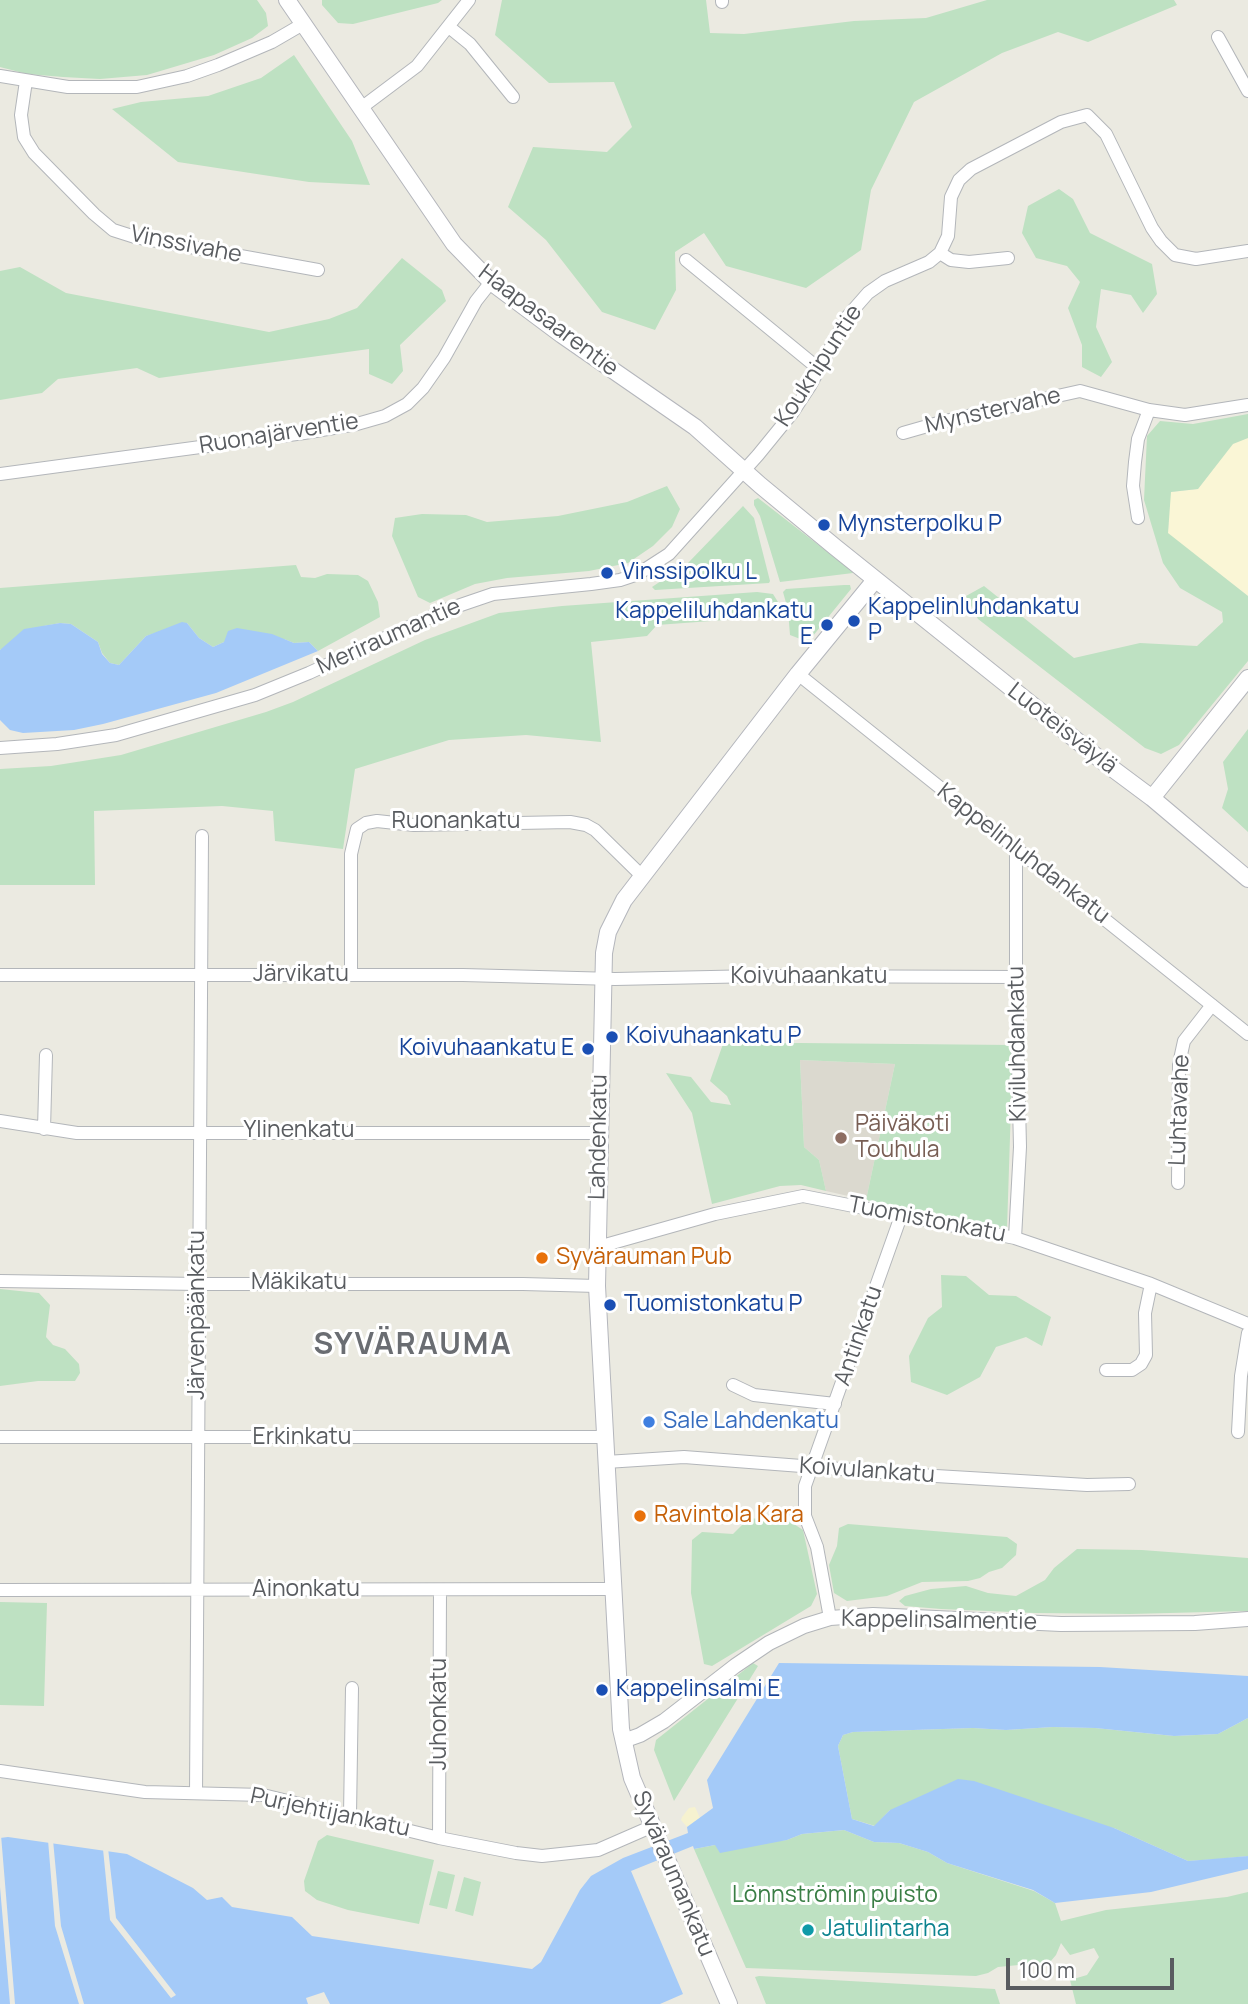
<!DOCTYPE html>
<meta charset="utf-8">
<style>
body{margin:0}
#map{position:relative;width:1248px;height:2004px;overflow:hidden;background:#ebeae1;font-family:Manrope,sans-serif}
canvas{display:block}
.scale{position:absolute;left:1006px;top:1958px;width:168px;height:32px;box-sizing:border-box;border:4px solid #595c60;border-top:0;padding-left:9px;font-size:21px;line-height:24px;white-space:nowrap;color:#595c60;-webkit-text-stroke:5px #fff;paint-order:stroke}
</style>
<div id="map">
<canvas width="1248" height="2004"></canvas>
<div class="scale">100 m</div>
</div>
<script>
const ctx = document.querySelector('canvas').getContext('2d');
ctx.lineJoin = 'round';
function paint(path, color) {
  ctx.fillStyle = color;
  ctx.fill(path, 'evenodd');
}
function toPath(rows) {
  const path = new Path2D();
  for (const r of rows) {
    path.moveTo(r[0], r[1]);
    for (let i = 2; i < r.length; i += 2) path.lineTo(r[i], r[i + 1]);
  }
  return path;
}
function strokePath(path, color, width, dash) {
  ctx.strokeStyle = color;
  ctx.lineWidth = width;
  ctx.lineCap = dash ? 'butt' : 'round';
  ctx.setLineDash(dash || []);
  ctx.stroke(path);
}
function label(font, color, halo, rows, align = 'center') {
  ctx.font = font + ' Manrope,sans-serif';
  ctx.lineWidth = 6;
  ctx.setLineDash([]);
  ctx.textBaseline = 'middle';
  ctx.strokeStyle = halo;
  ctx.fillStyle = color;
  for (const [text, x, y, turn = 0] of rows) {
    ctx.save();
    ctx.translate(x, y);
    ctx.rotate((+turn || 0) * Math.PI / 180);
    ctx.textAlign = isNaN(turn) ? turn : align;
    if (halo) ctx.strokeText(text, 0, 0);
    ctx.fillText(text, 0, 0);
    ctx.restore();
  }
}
paint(toPath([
 [1248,438,1248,596,1168,534,1170,492,1198,489,1233,443]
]), '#faf6d6');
paint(toPath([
 [800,1060,895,1064,866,1200,826,1191,819,1160,804,1147]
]), '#dbd9cf');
paint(toPath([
 [0,0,257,0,266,13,268,26,252,38,214,55,147,75,100,79,63,77,27,74,0,67],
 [322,0,442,0,438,3,353,24,338,23,322,5],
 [502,0,706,0,710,33,744,34,854,21,926,18,987,0,1174,0,1177,5,1088,42,1058,32,1002,53,914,102,871,190,861,250,806,288,726,266,704,233,675,252,676,290,655,330,602,312,546,240,508,207,533,147,607,152,632,127,614,82,549,83,495,35],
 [294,55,352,141,370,185,309,182,178,162,112,109,141,102,208,96,261,78],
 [1059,189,1073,199,1090,233,1152,264,1157,294,1143,313,1131,295,1101,289,1096,327,1112,362,1101,377,1082,367,1082,345,1068,308,1080,282,1067,266,1036,258,1022,233,1028,206],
 [402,258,442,290,446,301,400,345,403,371,392,384,369,374,369,349,159,378,137,368,58,379,42,393,0,400,0,271,20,267,66,293,269,332,329,319,357,308],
 [1248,414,1248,438,1233,444,1198,489,1171,492,1168,533,1248,596,1248,661,1179,745,1161,754,1145,748,978,619,966,596,984,586,1074,658,1140,643,1197,646,1223,622,1222,612,1180,588,1163,563,1144,500,1147,436,1160,421,1193,424],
 [667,486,680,509,672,527,653,546,628,563,589,571,507,578,475,584,430,603,418,597,392,536,395,518,422,514,466,515,487,522,558,516,627,502],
 [758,498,852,571,853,573,780,582,760,516,754,505,754,500],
 [743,506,754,518,770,581,769,583,655,590,652,587,688,563],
 [296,565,301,577,315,578,327,574,358,575,368,581,378,602,380,617,318,651,309,642,294,643,284,639,224,642,213,647,199,638,187,623,146,636,119,665,110,663,102,653,98,642,71,624,60,623,44,626,0,650,0,588],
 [844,585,850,585,851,589,808,642,790,635,788,610,783,592,786,589],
 [757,592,773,594,778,602,779,616,657,625,647,636,591,642,601,742,526,735,449,740,355,769,343,849,275,841,273,811,222,806,94,811,95,885,0,885,0,769,51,766,121,755,266,712,293,702,425,640,499,613,562,606],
 [1248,729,1248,832,1222,808,1228,789,1223,762],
 [800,1043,1013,1045,1007,1229,866,1200,895,1064,800,1060,804,1147,819,1160,826,1191,801,1185,780,1186,712,1204,692,1113,666,1073,691,1077,711,1102,731,1105,727,1096,710,1081,723,1044],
 [941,1275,966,1276,989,1295,1016,1296,1051,1317,1042,1346,1026,1337,996,1347,980,1377,947,1395,911,1382,909,1356,928,1318,942,1307],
 [0,1289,39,1293,50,1305,46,1337,53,1345,65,1349,79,1364,80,1373,75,1381,38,1381,0,1386],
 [749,1518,791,1522,803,1530,817,1594,811,1606,712,1666,704,1664,691,1593,692,1540,702,1532,733,1534],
 [848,1524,1007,1537,1017,1544,1016,1555,1002,1568,989,1572,980,1578,968,1581,922,1582,887,1596,847,1601,834,1593,829,1565,837,1546,839,1528],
 [1077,1549,1142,1550,1248,1558,1248,1611,1130,1614,1035,1613,941,1609,905,1606,899,1601,905,1596,931,1589,966,1586,988,1593,1016,1596,1045,1580,1054,1568],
 [0,1602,47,1603,44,1706,0,1705],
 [753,1663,758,1666,674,1801,654,1750,656,1740],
 [1248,1718,1248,1856,1218,1859,1188,1861,1114,1828,890,1810,875,1826,852,1819,838,1746,843,1735,853,1732,973,1728,1006,1730,1053,1727,1095,1728,1174,1736,1218,1734],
 [844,1830,874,1842,899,1843,928,1852,947,1863,1034,1891,1055,1903,1061,1921,1106,1910,1227,1897,1248,1892,1248,2004,1076,2004,1070,1980,1087,1975,1099,1957,1094,1948,1070,1955,1061,1943,1056,1955,1050,1962,998,1967,988,1973,976,1976,746,1968,694,1849,715,1845,787,1840,802,1834],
 [327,1835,434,1860,419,1924,348,1910,317,1900,305,1891,304,1881,318,1841],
 [438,1871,455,1875,447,1909,429,1905],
 [464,1877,481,1882,473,1916,455,1911],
 [759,1976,995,1989,1000,2004,766,2004,755,1977]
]), '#bee1c2');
paint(toPath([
 [695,1807,700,1818,687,1827,681,1820,682,1817,689,1808]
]), '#f6f2d0');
paint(toPath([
 [182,622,187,623,199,638,213,647,224,642,228,631,237,628,272,634,294,643,309,642,318,651,216,693,103,724,74,730,23,733,10,730,0,720,0,650,24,629,60,623,71,624,98,642,102,654,110,663,119,665,146,636],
 [779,1663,1100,1667,1248,1676,1248,1718,1218,1734,1174,1736,1095,1728,1053,1727,1006,1730,973,1728,853,1732,843,1735,838,1746,852,1819,874,1826,890,1810,958,1779,974,1781,1114,1828,1188,1861,1248,1856,1248,1869,1151,1892,1055,1903,1033,1890,947,1863,928,1852,899,1843,874,1842,844,1830,802,1834,787,1840,720,1853,715,1845,694,1849,693,1846,631,1871,683,1994,660,2004,330,2004,324,1992,306,1998,308,2004,0,2004,0,1838,8,1837,127,1854,193,1888,207,1900,222,1897,232,1907,292,1917,312,1936,532,1969,541,1962,580,1890,591,1876,623,1858,688,1833,687,1827,713,1808,707,1780]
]), '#a4caf8');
paint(toPath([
 [0,1835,1,1835,15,2004,10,2004,0,1887],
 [48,1840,53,1840,61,1926,84,2004,79,2004,55,1926],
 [108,1848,116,1918,176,1995,171,1998,110,1920,103,1849]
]), '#ebeae1');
const minor = toPath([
 [722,0,722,2],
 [449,27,470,44,513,97],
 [1218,37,1248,91],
 [0,76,68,87,137,87,187,76,218,65,272,42,303,24],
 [26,81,21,115,24,137,34,153,94,214,113,230,135,237,318,270],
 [361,108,417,66,469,0],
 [940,253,948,236,951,197,959,180,971,169,1061,122,1087,115,1106,134,1152,228,1161,241,1175,255,1196,259,1248,251],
 [686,260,819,369],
 [903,433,945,421,1080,391,1149,410,1185,415,1248,405],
 [0,474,304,433,357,424,385,416,407,404,423,388,444,358,476,301,491,282],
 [1138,518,1133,486,1135,462,1138,439,1149,410],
 [798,674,1248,1034],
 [0,748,57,744,116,735,255,695,309,673,446,610,493,594,591,584,620,580,638,574,669,554,758,455,793,412,810,386,847,317,868,293,885,281,929,262,940,253,951,260,969,262,1008,258],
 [0,975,463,975,615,979,759,976,1016,977],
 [351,975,351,854,357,829,366,823,377,821,414,825,570,822,586,825,595,830,642,876],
 [0,1121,77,1133,599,1133],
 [44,1129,46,1055],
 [1178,1183,1179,1064,1184,1041,1212,1005],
 [1015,1238,1020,1147,1016,977,1016,850],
 [598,1247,715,1214,803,1196,1015,1238,1151,1284,1248,1324],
 [0,1281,199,1284,523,1284,597,1286],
 [1106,1370,1132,1370,1141,1364,1146,1355,1145,1313,1151,1284],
 [733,1385,754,1395,835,1404],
 [1238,1432,1241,1376,1248,1333],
 [0,1437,604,1437],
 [606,1462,684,1457,919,1475,1087,1485,1129,1484],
 [0,1590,612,1589],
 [830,1618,817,1547,805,1516,805,1486,901,1216],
 [0,1771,145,1792,263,1795,439,1838,516,1853,542,1856,598,1850,653,1826],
 [196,1793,202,836],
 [350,1815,352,1688],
 [439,1838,440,1590]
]);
const tertiary = toPath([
 [623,1741,640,1735,664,1721,735,1666,769,1643,804,1626,830,1618,873,1615,1061,1624,1195,1623,1248,1619]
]);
const secondary = toPath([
 [287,0,454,244,491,282,562,335,695,427,760,485,835,547,1101,760,1152,798,1248,879],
 [1152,798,1248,678],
 [729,2004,632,1778,621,1729,597,1286,604,953,608,932,624,900,798,674,875,580]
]);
strokePath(minor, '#b3b6ba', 14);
strokePath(tertiary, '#b3b6ba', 16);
strokePath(secondary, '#b4b6bc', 18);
strokePath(minor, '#fff', 12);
strokePath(tertiary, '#fff', 14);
strokePath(secondary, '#fff', 16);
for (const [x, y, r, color] of [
 [824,525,7,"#1a4fb4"],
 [607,573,7,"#1a4fb4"],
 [854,621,7,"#1a4fb4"],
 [827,625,7,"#1a4fb4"],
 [612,1037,7,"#1a4fb4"],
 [588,1049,7,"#1a4fb4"],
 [841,1138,7,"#8d6e63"],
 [542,1258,7,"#e8710a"],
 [610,1305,7,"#1a4fb4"],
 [649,1422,7,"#3f7fe0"],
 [640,1516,7,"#e8710a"],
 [602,1690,7,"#1a4fb4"],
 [808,1930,7,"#0f9aa8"]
]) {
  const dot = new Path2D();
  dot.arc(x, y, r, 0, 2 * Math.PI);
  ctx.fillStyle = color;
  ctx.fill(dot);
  strokePath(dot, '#fff', 2.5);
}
label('23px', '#595c60', '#fff', [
 ["Vinssivahe",186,245,11],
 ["Haapasaarentie",548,321,37],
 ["Kouknipuntie",819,366,-57],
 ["Mynstervahe",993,411,-13],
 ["Ruonajärventie",279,434,-9],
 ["Meriraumantie",389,637,-24],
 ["Luoteisväylä",1062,729,38],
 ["Ruonankatu",456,822],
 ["Kappelinluhdankatu",1023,854,38],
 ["Järvikatu",301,975],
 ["Koivuhaankatu",809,977],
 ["Kiviluhdankatu",1018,1044,-91],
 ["Luhtavahe",1180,1110,-88],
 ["Ylinenkatu",299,1131],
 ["Lahdenkatu",599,1137,-89],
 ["Tuomistonkatu",927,1220,11],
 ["Mäkikatu",299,1283],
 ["Järvenpäänkatu",198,1315,-90],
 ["Antinkatu",859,1336,-71],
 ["Erkinkatu",302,1438],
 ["Koivulankatu",867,1471,4],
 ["Ainonkatu",306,1590],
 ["Kappelinsalmentie",939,1621,1],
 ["Juhonkatu",440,1714,-90],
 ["Purjehtijankatu",330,1813,12],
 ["Syväraumankatu",673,1874,67]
]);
label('23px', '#164399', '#fff', [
 ["Mynsterpolku P",838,525],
 ["Vinssipolku L",621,573],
 ["Kappelinluhdankatu",868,608],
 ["P",868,634],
 ["Kappeliluhdankatu",813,612,"right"],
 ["E",813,638,"right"],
 ["Koivuhaankatu P",626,1037],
 ["Koivuhaankatu E",574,1049,"right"],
 ["Tuomistonkatu P",624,1305],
 ["Kappelinsalmi E",616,1690]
], 'left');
label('23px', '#785e54', '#fff', [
 ["Päiväkoti",855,1125],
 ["Touhula",855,1151]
], 'left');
label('23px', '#c56008', '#fff', [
 ["Syvärauman Pub",556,1258],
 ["Ravintola Kara",654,1516]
], 'left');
label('23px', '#366cbe', '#fff', [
 ["Sale Lahdenkatu",663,1422]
], 'left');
label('23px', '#3a7e45', '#fff', [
 ["Lönnströmin puisto",835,1896]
]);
label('23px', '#0d838f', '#fff', [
 ["Jatulintarha",822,1930]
], 'left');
ctx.letterSpacing = '2px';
label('bold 30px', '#6a6d72', '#fff', [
 ["SYVÄRAUMA",413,1346]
]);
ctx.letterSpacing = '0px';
</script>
